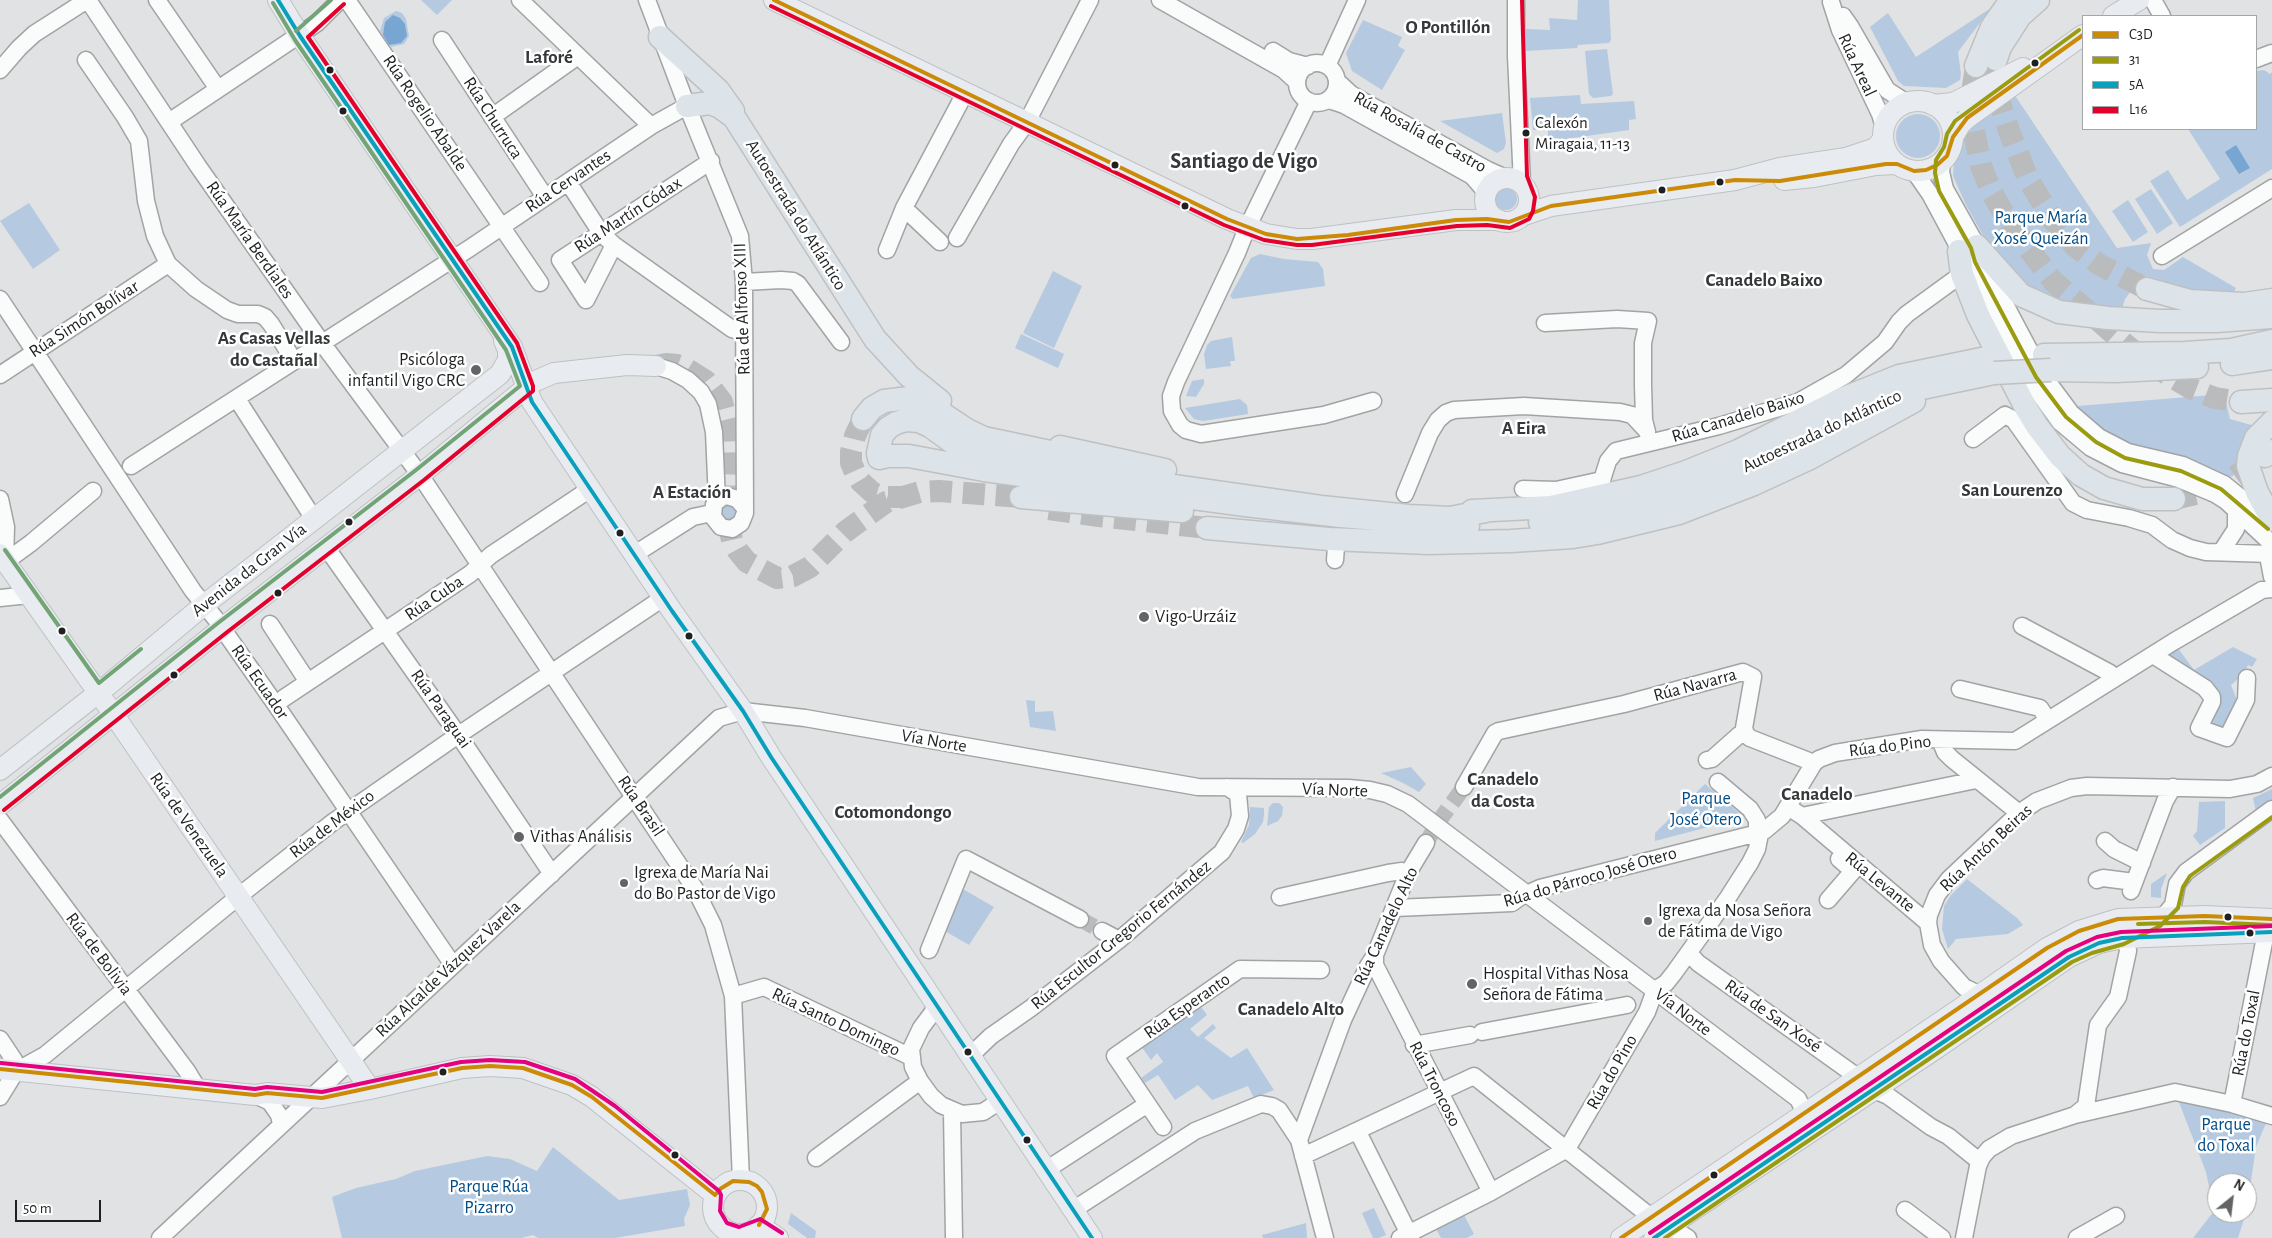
<!DOCTYPE html>
<meta charset="utf-8">
<style>
body{margin:0}
#map{position:relative;width:2272px;height:1238px;overflow:hidden;background:#e0e2e4;font-family:"Alegreya Sans",sans-serif}
canvas{display:block}
.legend{position:absolute;left:2082px;top:15px;width:175px;height:115px;box-sizing:border-box;background:#fff;border:1px solid #a5a6a6;margin:0;padding:6px 9px;list-style:none;font-size:15px;color:#1f2021}
.legend li{display:flex;align-items:center;gap:10px;height:25px}
.legend b{width:25px;border:1px solid #a5a6a6}
.north{position:absolute;left:2207px;top:1173px;width:50px;height:50px;box-sizing:border-box;background:#fff;border:1px solid #a5a6a6;border-radius:50%;rotate:29deg;font-size:14px;font-weight:700;line-height:20px;text-align:center;color:#1f2021}
.north::after{content:'';display:block;margin:auto;width:18px;height:22px;background:#636465;clip-path:polygon(50% 0,100% 100%,50% 72%,0 100%)}
.scale{position:absolute;left:15px;top:1200px;width:86px;height:22px;box-sizing:border-box;border:2px solid #1f2021;border-top:0;padding-left:6px;font-size:15px;line-height:18px;white-space:nowrap;color:#1f2021;-webkit-text-stroke:4px #fff;paint-order:stroke}
</style>
<div id="map">
<canvas width="2272" height="1238"></canvas>
<ul class="legend">
<li><b style="height:6px;background:#cc8b07"></b>C3D</li>
<li><b style="height:6px;background:#9a9b0f"></b>31</li>
<li><b style="height:6px;background:#08a0bc"></b>5A</li>
<li><b style="height:6px;background:#e4002b"></b>L16</li>
</ul>
<div class="north">N</div>
<div class="scale">50 m</div>
</div>
<script>
const ctx = document.querySelector('canvas').getContext('2d');
ctx.lineJoin = 'round';
function paint(path, color) {
  ctx.fillStyle = color;
  ctx.fill(path, 'evenodd');
}
function toPath(rows) {
  const path = new Path2D();
  for (const r of rows) {
    if (r.length === 3) {
      path.moveTo(r[0] + r[2], r[1]);
      path.arc(r[0], r[1], r[2], 0, 2 * Math.PI);
      continue;
    }
    path.moveTo(r[0], r[1]);
    for (let i = 2; i < r.length; i += 2) path.lineTo(r[i], r[i + 1]);
  }
  return path;
}
function strokePath(path, color, width, dash) {
  ctx.strokeStyle = color;
  ctx.lineWidth = width;
  ctx.lineCap = dash ? 'butt' : 'round';
  ctx.setLineDash(dash || []);
  ctx.stroke(path);
}
function label(font, color, halo, rows, align = 'center') {
  ctx.font = font + ' "Alegreya Sans",sans-serif';
  ctx.lineWidth = 5;
  ctx.setLineDash([]);
  ctx.textBaseline = 'middle';
  ctx.strokeStyle = halo;
  ctx.fillStyle = color;
  for (const [text, x, y, turn = 0] of rows) {
    ctx.save();
    ctx.translate(x, y);
    ctx.rotate((+turn || 0) * Math.PI / 180);
    ctx.textAlign = isNaN(turn) ? turn : align;
    if (halo) ctx.strokeText(text, 0, 0);
    ctx.fillText(text, 0, 0);
    ctx.restore();
  }
}
paint(toPath([
 [421,0,452,0,437,15],
 [1578,0,1609,0,1611,40,1609,43,1578,45,1577,48,1526,51,1526,29,1550,30,1549,18,1577,20],
 [1991,8,1958,52,1961,74,1960,80,1946,88,1904,86,1898,81,1870,27,1888,13,1916,57],
 [396,11,402,13,406,19,409,36,404,44,391,47,380,31,384,18],
 [1363,20,1402,37,1398,46,1405,50,1382,90,1352,71,1346,53],
 [1607,49,1613,94,1611,96,1593,98,1589,94,1585,51],
 [2264,70,2270,74,2272,72,2272,169,2180,227,2150,181,2168,170,2187,200,2220,179,2188,129,2256,129,2256,71],
 [2014,94,2117,248,2151,243,2147,255,2153,269,2164,270,2183,257,2236,288,2233,293,2200,292,2143,275,2125,299,2121,312,2082,309,2028,289,1994,255,1966,205,1953,176,1954,162,1963,135,1968,128],
 [1580,95,1581,104,1634,101,1636,119,1629,120,1629,130,1566,139,1548,139,1548,130,1533,130,1530,98],
 [1502,113,1506,143,1504,149,1497,153,1440,121],
 [1918,136,22],
 [1506,199,11],
 [2151,189,2173,223,2157,234,2135,199],
 [2128,200,2148,232,2133,242,2112,211],
 [29,203,60,250,33,269,0,221],
 [1260,254,1284,259,1318,262,1323,269,1325,286,1233,299,1230,296,1251,258],
 [1053,271,1082,286,1054,348,1023,333],
 [1021,334,1064,354,1058,368,1015,348],
 [1232,337,1235,361,1230,361,1231,366,1206,369,1204,354,1207,345,1211,341],
 [1204,379,1204,384,1196,397,1186,396,1192,381],
 [2224,394,2230,419,2255,426,2240,471,2231,477,2191,460,2138,447,2117,439,2089,420,2078,406],
 [1240,399,1247,405,1248,414,1203,421,1194,419,1185,408],
 [728,512,8],
 [2177,647,2194,670,2233,647,2257,659,2252,667,2248,665,2244,674,2231,685,2240,708,2229,732,2209,727,2219,695,2216,688,2170,661,2170,653],
 [1026,700,1035,701,1035,712,1053,711,1056,731,1030,727],
 [1411,767,1426,784,1419,792,1403,783,1381,773],
 [1705,784,1739,813,1739,819,1655,841,1655,833],
 [2272,789,2272,800,2256,812,2253,798],
 [2225,801,2225,828,2200,845,2193,836,2197,831,2199,802],
 [1273,803,1279,803,1283,807,1282,816,1278,821,1267,826,1269,807],
 [1250,807,1264,808,1264,814,1263,822,1255,834,1243,843,1241,842,1249,825],
 [2167,873,2161,889,2161,898,2151,897,2151,884],
 [1967,879,2017,918,2023,925,2008,934,1956,939,1948,949,1942,929,1944,906,1951,895],
 [961,888,994,907,969,945,943,930],
 [1201,1007,1207,1015,1190,1029,1198,1037,1213,1024,1216,1028,1204,1038,1231,1058,1247,1048,1274,1090,1254,1098,1248,1086,1212,1100,1198,1085,1175,1100,1158,1075,1145,1083,1141,1078,1163,1062,1157,1053,1151,1060,1141,1046],
 [2175,1092,2271,1109,2272,1105,2272,1116,2269,1116,2256,1147,2247,1208,2247,1183,2217,1183,2217,1213,2246,1213,2238,1238,2193,1238,2214,1211,2206,1172],
 [553,1147,619,1200,687,1189,690,1205,684,1219,685,1226,615,1238,538,1238,533,1235,521,1238,342,1238,332,1197,356,1188,396,1179,415,1171,487,1156,510,1159,537,1171],
 [1374,1208,1386,1235,1379,1238,1373,1238,1362,1213],
 [791,1213,816,1231,815,1238,807,1238,788,1224],
 [1464,1215,1474,1234,1467,1238,1441,1238,1436,1229],
 [1306,1223,1307,1238,1263,1238,1262,1235]
]), '#b5cae1');
paint(toPath([
 [393,15,400,18,405,24,407,36,401,43,389,45,383,35,385,22],
 [2236,145,2250,168,2239,174,2225,152]
]), '#78a6d2');
strokePath(toPath([
 [1426,843,1439,821,1464,787],
 [1080,919,1102,931]
]), '#b9bbbd', 16, [16, 8]);
strokePath(toPath([
 [1996,59,1994,78,1996,91,2009,131,2029,181,2053,220,2076,247,2100,265,2147,289],
 [1976,66,1972,93,1972,122,1981,166,1992,193,2010,224,2053,281,2131,349,2162,371,2192,389,2215,398,2241,402],
 [656,366,666,364,677,365,687,369,706,381,722,402,727,421,728,455,726,513,732,540,738,551,747,562,777,578,793,576,810,567,845,532,886,502,920,492,939,491,1021,497],
 [863,419,855,436,851,452,851,463,855,472,861,482,873,493,888,497,903,497],
 [2174,499,2208,491,2232,479,2264,456],
 [1049,509,1099,516,1207,528]
]), '#b9bbbd', 22, [22, 11]);
const minor = toPath([
 [88,0,198,166,322,343,420,475,695,889,713,925,733,996,741,1180],
 [157,0,218,89],
 [347,0,540,283],
 [520,0,651,126],
 [647,0,687,106,740,236,744,282,745,513,741,523,732,529,721,527,713,517,714,504,721,498,727,496,737,499,744,507],
 [1160,0,1284,70,1297,82],
 [1516,0,1516,56,1522,183],
 [2153,0,2162,16],
 [1831,2,1840,30,1880,114,1884,127],
 [1843,16,1850,26,1887,90,1907,103],
 [442,40,545,197],
 [1273,51,1289,61,1308,66],
 [2256,59,2272,53],
 [86,60,125,117,139,141,146,201,155,236,168,264,196,289,227,310,238,314,258,314,265,317,271,324,294,361],
 [1317,83,20],
 [1327,66,1357,0],
 [0,70,19,48,34,34,87,0],
 [1337,81,1351,94,1363,101,1488,170,1506,178],
 [1329,100,1344,105,1472,176,1486,192],
 [1309,101,1247,228,1237,253,1176,382,1171,396,1172,411,1180,425,1186,430,1201,434,1324,415,1373,401],
 [492,117,578,56],
 [169,122,317,23,340,0],
 [1942,161,1941,172,1945,189,1977,246,1981,259,2042,374,2071,413,2099,437,2128,452,2183,465,2224,484,2267,519],
 [1914,171,1930,194,2031,382,2060,422,2091,448,2122,464,2179,479,2215,494,2226,501,2272,544],
 [568,182,601,233,614,245,732,329,739,331,743,329],
 [904,208,940,242],
 [957,238,1011,144,1027,122,1090,0],
 [887,250,904,208,965,93],
 [2162,256,2272,188],
 [744,282,781,280,793,281,798,284,841,342],
 [0,299,193,591,215,618,276,705,453,965],
 [586,300,560,260,711,161],
 [586,300,614,245],
 [1545,323,1617,319,1648,321,1643,343,1643,385,1644,420,1647,432],
 [656,366,672,371,688,380,701,392,708,404,714,432,717,501],
 [0,375,168,264],
 [237,399,314,519],
 [1973,439,2005,415,2014,420,2073,503,2087,510,2129,518,2152,525,2172,540,2190,548,2206,552,2270,554],
 [131,466,470,248,651,126,687,106],
 [1523,489,1556,490,1602,480,1608,461,1616,451,1719,426,1798,402,1846,375,1885,342,1899,322,1907,314,1962,274],
 [1405,494,1430,433,1438,420,1446,413,1454,410,1524,406,1620,412,1632,415,1647,431],
 [0,499,6,527,5,562],
 [1329,539,1336,547,1335,560],
 [326,547,459,736,552,874],
 [2272,551,2269,561,2272,577],
 [2221,552,2236,529,2236,510],
 [635,554,693,517,712,513],
 [5,562,31,543,93,491],
 [0,598,29,595],
 [270,624,308,682],
 [2022,626,2110,673,2114,679],
 [2153,655,2205,688,2212,697,2212,702,2199,728,2227,738,2246,700,2247,678],
 [1960,689,2040,708,2048,720],
 [276,705,284,698,470,574,491,555,590,489],
 [1940,740,1945,752,1952,759,2019,813],
 [1707,760,1712,759,1739,735,1746,734],
 [1718,782,1750,809,1757,820,1757,828],
 [1464,787,1495,733,1499,731,1624,704,1743,672,1753,677,1744,728,1746,734,1750,738,1814,763],
 [1788,807,1802,816,1928,923],
 [1802,816,1976,780],
 [0,820,187,1071,198,1089],
 [1764,831,1782,816,1814,763,1819,759,1835,753,1922,739,2015,741,2173,642,2262,590,2272,589],
 [2105,841,2114,849,2142,863],
 [2097,880,2103,878,2134,882],
 [2131,891,2165,801,2173,787],
 [1280,897,1388,873,1402,871,1408,873],
 [1828,900,1853,871,1839,859],
 [1395,908,1512,903,1520,897,1540,888,1754,834],
 [2163,917,2173,905,2177,884,2186,872,2272,809],
 [1102,931,1119,940],
 [929,950,966,859,1080,919],
 [1689,953,1698,963,1859,1078],
 [1375,955,1375,965,1491,1192],
 [733,996,764,987,911,1057],
 [1989,996,1980,995,1964,987,1941,961,1932,945,1928,923,1929,915,1937,895,1949,879,2019,813,2037,801,2071,788,2087,786,2230,789,2257,784,2272,776],
 [935,1003,933,1012,921,1028,911,1049,913,1067,920,1081,931,1096,941,1105,962,1114,983,1112,1000,1101],
 [1482,1032,1627,1005],
 [0,1039,14,1060,16,1071],
 [1414,1045,1470,1035],
 [970,1056,991,1036,1031,1008,1119,940,1222,852,1236,829,1240,816,1238,794,1227,787],
 [1874,1090,1888,1096,1931,1127,1948,1136,1979,1161],
 [255,1095,270,1102,279,1115,281,1124],
 [0,1097,16,1071,45,1055,244,892,333,822,448,742,663,598],
 [2232,1104,2266,932],
 [952,1111,954,1238],
 [2075,1115,2175,1092,2232,1104,2272,1116],
 [1163,1127,1115,1056,1240,969,1321,970],
 [1358,1132,1411,1238],
 [1303,1156,1474,1076,1651,1217],
 [816,1158,920,1081],
 [1046,1170,1146,1105],
 [1073,1210,1195,1131,1261,1104,1272,1106,1279,1110,1299,1140],
 [1905,1210,1942,1238],
 [1669,1226,1688,1238],
 [160,1238,719,718,743,711,805,718,1198,787,1349,788,1370,790,1387,794,1408,804,1798,1099,1805,1113,1801,1125],
 [738,1238,739,1233],
 [1325,1238,1299,1140,1343,1020,1368,966,1375,955,1408,873,1426,843],
 [1400,1238,1491,1192,1567,1149,1647,1012,1655,990,1666,983,1674,973,1727,899,1750,863,1757,849,1759,839],
 [1964,1238,1978,1166,1982,1157,1989,1149,2011,1136,2075,1115,2086,1106,2098,1025,2118,997,2128,951,2127,943,2122,938],
 [2077,1238,2116,1216]
]);
const major = toPath([
 [278,0,300,36,512,347,532,402,672,611,743,711,771,757,1092,1238],
 [774,0,1227,219,1266,234,1297,239,1312,239,1456,220,1499,220],
 [2113,16,2139,0],
 [1918,136,35],
 [1933,105,1953,103,2023,68],
 [1953,137,1960,125,1967,118,2083,35],
 [1507,200,22],
 [1784,180,1814,177,1876,165,1897,164],
 [1524,215,1551,206,1735,180,1780,168,1846,158,1876,148,1883,139],
 [0,554,114,715,370,1089],
 [0,770,107,686,204,605,500,374,508,360,508,350,504,341],
 [0,805,222,628,420,475,533,382,554,373,627,365,656,366],
 [0,1069,255,1095,267,1093,322,1098,370,1089,462,1068,490,1066,523,1068,572,1085,592,1097,715,1195],
 [740,1207,27],
 [759,1225,778,1238],
 [1621,1238,1961,1008,2047,948,2079,931,2118,919,2205,916,2272,919],
 [1654,1238,1690,1212,1937,1048,2069,957,2082,951,2099,943,2122,938,2272,932]
]);
const highway = toPath([
 [660,37,718,90,733,111],
 [1996,59,2000,47,2020,16,2038,0],
 [1976,66,1992,27,2011,0],
 [687,106,710,103,720,107,734,117,875,339,909,376,940,401],
 [1977,246,2021,295,2059,312,2108,318,2160,321,2217,321,2272,317],
 [1959,251,1962,274,1978,315,2026,408,2037,426,2060,456,2081,475,2104,488,2142,499,2174,499],
 [2147,289,2190,301,2244,304,2272,300],
 [2044,355,2185,353,2231,350,2272,341],
 [2232,364,2272,358],
 [2051,370,2116,371,2197,367],
 [2241,402,2272,400],
 [863,419,872,408,884,401,909,398,923,401,967,430,984,438,1074,457],
 [2272,422,2256,438,2249,456,2248,466,2257,492,2272,520],
 [1060,447,1165,470],
 [2265,456,2272,451],
 [1021,497,1182,511],
 [1472,511,1551,507,1641,487,1686,472,1738,451,1842,399,1899,376,1991,357],
 [1540,522,1603,516,1648,504,1695,488,1743,467,1875,403,1903,392,1994,373],
 [1468,526,1340,516,1245,505,984,470,909,456,888,456,879,458,878,453,882,435,888,428,896,423,906,420,919,421,930,426,970,455,983,459,1321,507,1409,516,1450,518,1486,511],
 [1207,528,1329,539,1429,543,1511,541,1573,537,1597,533,1679,513,1754,484,1808,459,1914,401]
]);
strokePath(minor, '#a2a3a4', 19);
strokePath(major, '#bfc0c1', 22);
strokePath(highway, '#bfc0c1', 25);
strokePath(minor, '#fafbfb', 16);
strokePath(major, '#e8ecf1', 20);
strokePath(highway, '#dce3e9', 22);
const highwayBridge = toPath([
 [1994,373,2051,370]
]);
strokePath(highwayBridge, '#bfc0c1', 25, []);
strokePath(highwayBridge, '#dce3e9', 22);
strokePath(toPath([
 [774,0,1227,219,1266,234,1297,239,1348,235,1456,220,1487,219,1509,222,1551,206,1735,180,1780,181,1886,164,1897,164,1914,171,1926,170,1937,165,1947,156,1953,137,1967,118,2083,35],
 [0,1069,255,1095,267,1093,322,1098,462,1068,490,1066,523,1068,572,1085,592,1097,715,1195],
 [715,1195,720,1189,733,1181,749,1182,757,1186,762,1192,767,1209,759,1225],
 [1621,1238,2047,948,2079,931,2118,919,2205,916,2272,919]
]), '#cc8b07', 4);
strokePath(toPath([
 [2079,30,1955,121,1947,134,1944,147,1936,160,1935,173,1939,191,1971,248,1975,262,2036,377,2066,417,2096,442,2125,458,2181,471,2221,489,2268,529],
 [2138,924,2205,922,2272,925],
 [1665,1238,2072,962,2092,953,2124,944,2160,926,2178,908,2183,887,2190,876,2272,817]
]), '#9a9b0f', 4);
strokePath(toPath([
 [278,0,300,36,512,347,532,402,672,611,743,711,771,757,1092,1238],
 [1654,1238,2069,957,2099,943,2122,938,2272,932]
]), '#08a0bc', 4);
strokePath(toPath([
 [771,6,1224,225,1264,240,1297,245,1312,245,1457,226,1487,225,1510,228,1529,219,1533,211,1535,197,1527,176,1522,0],
 [4,810,226,633,424,480,533,391,533,386,517,343,308,37,344,4]
]), '#e4002b', 4);
strokePath(toPath([
 [296,31,331,0],
 [5,550,99,683,141,649],
 [0,797,218,623,416,470,520,386,506,350,295,40,273,3]
]), '#72a475', 4);
strokePath(toPath([
 [1,1063,255,1089,267,1087,322,1092,461,1062,490,1060,525,1062,575,1079,615,1106,719,1191,721,1195,720,1211,727,1223,739,1227,760,1219,782,1233],
 [1650,1233,2066,951,2097,937,2121,932,2272,926]
]), '#e5007d', 4);
for (const [x, y, r, color] of [
 [2035,63,4.5,"#1f2021"],
 [330,70,4.5,"#1f2021"],
 [343,111,4.5,"#1f2021"],
 [1526,133,4.5,"#1f2021"],
 [1115,165,4.5,"#1f2021"],
 [1720,182,4.5,"#1f2021"],
 [1662,190,4.5,"#1f2021"],
 [1185,206,4.5,"#1f2021"],
 [476,370,6,"#636465"],
 [349,522,4.5,"#1f2021"],
 [620,533,4.5,"#1f2021"],
 [278,593,4.5,"#1f2021"],
 [1144,617,6,"#636465"],
 [62,631,4.5,"#1f2021"],
 [689,636,4.5,"#1f2021"],
 [174,675,4.5,"#1f2021"],
 [519,837,6,"#636465"],
 [624,883,5,"#636465"],
 [2228,917,4.5,"#1f2021"],
 [1648,921,5,"#636465"],
 [2250,933,4.5,"#1f2021"],
 [1472,984,6,"#636465"],
 [968,1052,4.5,"#1f2021"],
 [443,1072,4.5,"#1f2021"],
 [1027,1140,4.5,"#1f2021"],
 [675,1155,4.5,"#1f2021"],
 [1714,1175,4.5,"#1f2021"]
]) {
  const dot = new Path2D();
  dot.arc(x, y, r, 0, 2 * Math.PI);
  ctx.fillStyle = color;
  ctx.fill(dot);
  strokePath(dot, '#fff', 2);
}
label('17px', '#1f2021', '#fff', [
 ["Calexón",1535,123],
 ["Miragaia, 11-13",1535,144]
], 'left');
label('18px', '#1f2021', '#fff', [
 ["Rúa Areal",1857,65,65],
 ["Rúa Rogelio Abalde",425,113,56],
 ["Rúa Churruca",493,118,57],
 ["Rúa Rosalía de Castro",1420,132,29],
 ["Rúa Cervantes",568,181,-34],
 ["Rúa Martín Códax",628,215,-33],
 ["Autoestrada do Atlántico",796,215,58],
 ["Rúa María Berdiales",250,240,55],
 ["Rúa de Alfonso XIII",742,309,-92],
 ["Rúa Simón Bolívar",84,319,-33],
 ["Rúa Canadelo Baixo",1738,417,-17],
 ["Autoestrada do Atlántico",1822,431,-25],
 ["Avenida da Gran Vía",249,570,-38],
 ["Rúa Cuba",434,598,-34],
 ["Rúa Ecuador",260,682,55],
 ["Rúa Navarra",1695,685,-15],
 ["Rúa Paraguai",441,709,55],
 ["Vía Norte",934,741,10],
 ["Rúa do Pino",1890,746,-7],
 ["Vía Norte",1335,790,2],
 ["Rúa Brasil",641,806,56],
 ["Rúa de México",332,824,-37],
 ["Rúa de Venezuela",189,825,55],
 ["Rúa Antón Beiras",1986,848,-43],
 ["Rúa do Párroco José Otero",1590,877,-16],
 ["Rúa Levante",1880,882,39],
 ["Rúa Canadelo Alto",1386,926,-65],
 ["Rúa Escultor Gregorio Fernández",1121,935,-39],
 ["Rúa de Bolivia",99,954,53],
 ["Rúa Alcalde Vázquez Varela",448,969,-43],
 ["Rúa Esperanto",1187,1006,-35],
 ["Vía Norte",1683,1012,37],
 ["Rúa de San Xosé",1773,1016,35],
 ["Rúa Santo Domingo",836,1022,25],
 ["Rúa do Toxal",2246,1033,-79],
 ["Rúa do Pino",1612,1072,-60],
 ["Rúa Troncoso",1435,1084,63]
]);
label('18px', '#004d87', '#fff', [
 ["Parque María",2041,218],
 ["Xosé Queizán",2041,239],
 ["Parque",1706,799],
 ["José Otero",1706,820],
 ["Parque",2226,1125],
 ["do Toxal",2226,1146],
 ["Parque Rúa",489,1187],
 ["Pizarro",489,1208]
]);
label('18px', '#1f2021', '#fff', [
 ["Psicóloga",465,360,"right"],
 ["infantil Vigo CRC",465,381,"right"],
 ["Vigo-Urzáiz",1155,617],
 ["Vithas Análisis",530,837],
 ["Igrexa de María Nai",634,873],
 ["do Bo Pastor de Vigo",634,894],
 ["Igrexa da Nosa Señora",1658,911],
 ["de Fátima de Vigo",1658,932],
 ["Hospital Vithas Nosa",1483,974],
 ["Señora de Fátima",1483,995]
], 'left');
label('bold 19px', '#353739', '#fff', [
 ["O Pontillón",1448,27],
 ["Laforé",549,57],
 ["Canadelo Baixo",1764,280],
 ["As Casas Vellas",274,338],
 ["do Castañal",274,360],
 ["A Eira",1524,428],
 ["San Lourenzo",2012,490],
 ["A Estación",692,492],
 ["Canadelo",1503,779],
 ["da Costa",1503,801],
 ["Canadelo",1817,794],
 ["Cotomondongo",893,812],
 ["Canadelo Alto",1291,1009]
]);
label('bold 22px', '#353739', '#fff', [
 ["Santiago de Vigo",1244,161]
]);
</script>
